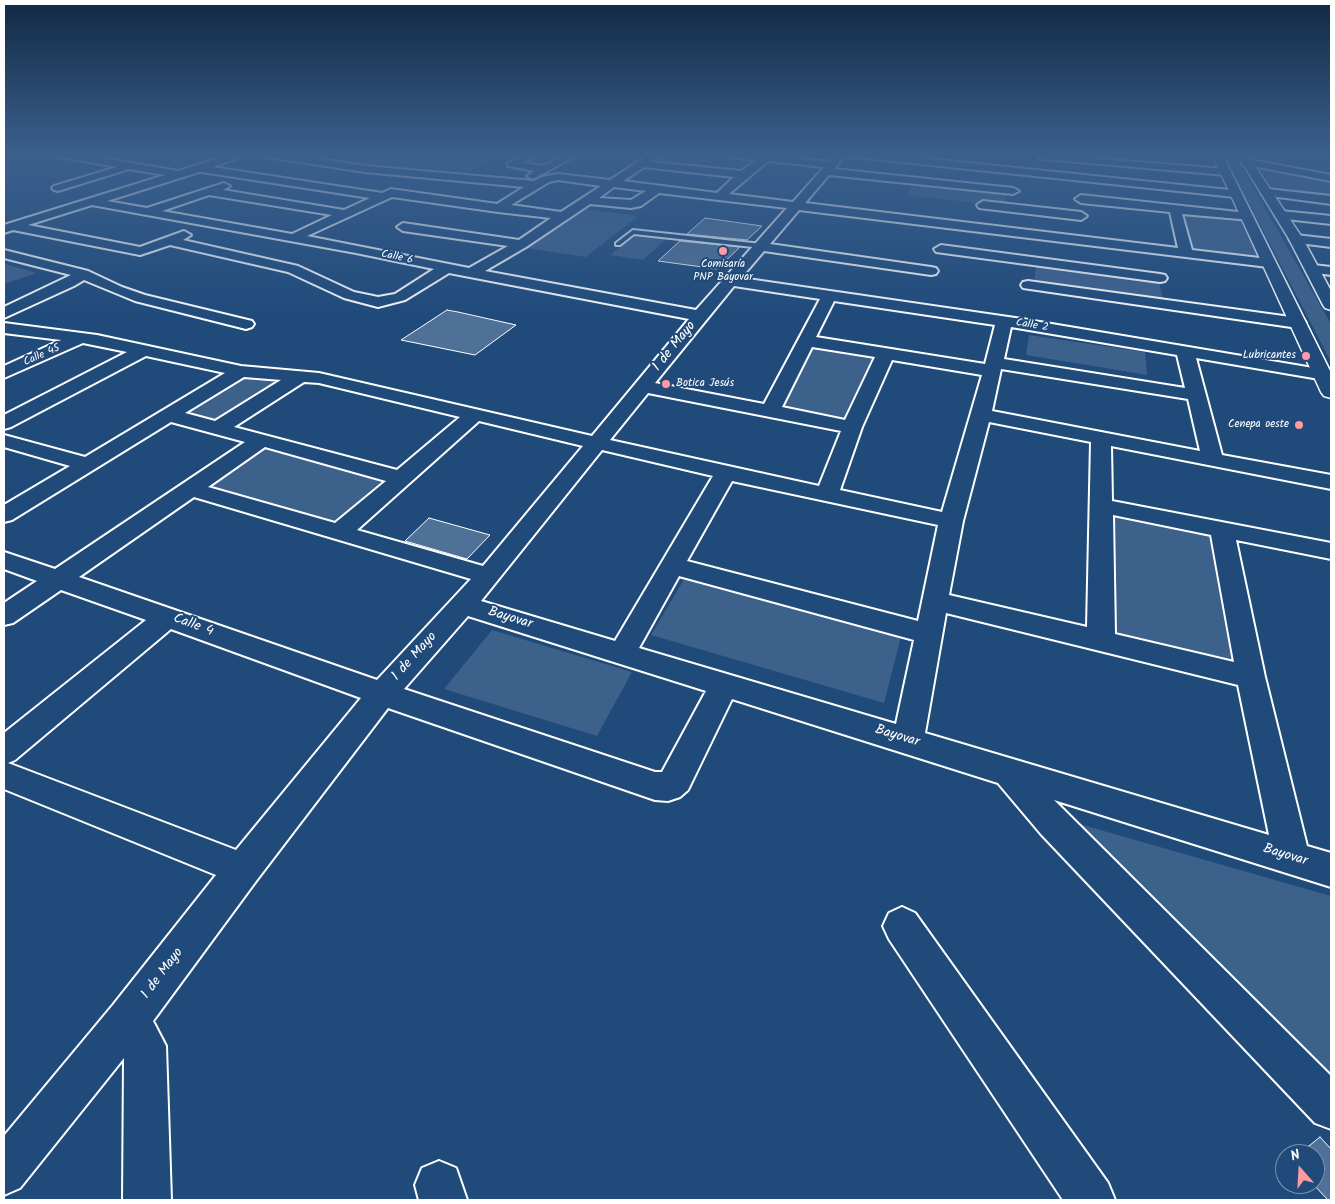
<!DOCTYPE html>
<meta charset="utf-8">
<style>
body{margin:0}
#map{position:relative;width:1335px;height:1204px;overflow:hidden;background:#1f4a7a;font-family:Kalam,sans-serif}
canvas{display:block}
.frame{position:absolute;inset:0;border:5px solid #fff;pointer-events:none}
.north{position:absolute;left:1275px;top:1144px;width:50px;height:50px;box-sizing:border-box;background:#1f4a7a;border:1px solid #7992af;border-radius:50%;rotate:341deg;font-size:14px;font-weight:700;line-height:20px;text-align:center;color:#fff}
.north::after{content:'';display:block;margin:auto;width:18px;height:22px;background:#ff9aa2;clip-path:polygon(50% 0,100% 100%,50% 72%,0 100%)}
</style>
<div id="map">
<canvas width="1335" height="1204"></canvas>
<div class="frame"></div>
<div class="north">N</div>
</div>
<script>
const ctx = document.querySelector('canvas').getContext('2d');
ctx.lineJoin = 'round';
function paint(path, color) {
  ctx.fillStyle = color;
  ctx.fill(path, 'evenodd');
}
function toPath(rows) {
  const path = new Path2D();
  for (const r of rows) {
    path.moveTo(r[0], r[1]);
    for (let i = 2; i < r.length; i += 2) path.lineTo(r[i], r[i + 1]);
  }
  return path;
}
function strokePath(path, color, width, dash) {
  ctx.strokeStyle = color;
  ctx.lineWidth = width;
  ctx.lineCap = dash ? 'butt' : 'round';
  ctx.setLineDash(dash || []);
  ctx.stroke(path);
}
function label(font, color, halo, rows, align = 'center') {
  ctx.font = font + ' Kalam,sans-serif';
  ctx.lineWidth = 4;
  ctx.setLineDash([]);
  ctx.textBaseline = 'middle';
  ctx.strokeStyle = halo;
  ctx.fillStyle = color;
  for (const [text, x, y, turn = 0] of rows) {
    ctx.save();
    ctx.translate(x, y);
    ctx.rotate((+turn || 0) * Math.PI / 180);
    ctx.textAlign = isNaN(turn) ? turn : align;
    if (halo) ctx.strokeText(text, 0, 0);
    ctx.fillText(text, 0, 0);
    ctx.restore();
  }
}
paint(toPath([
 [374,154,470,154,499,156,469,172,353,163],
 [665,154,710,159,700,167,654,162],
 [1049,154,1133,154,1136,163,1049,155],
 [1226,159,1237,159,1331,324,1331,362],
 [1258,165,1331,179,1331,199,1275,193],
 [914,181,1007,192,1004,206,907,195],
 [582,209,638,216,586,257,526,248],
 [1180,212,1194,213,1197,216,1230,219,1230,217,1239,218,1259,258,1212,251,1210,254,1192,252],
 [634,235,666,239,643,260,610,255],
 [5,264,36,273,4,284],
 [1036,264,1158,279,1164,303,1034,284],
 [1029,335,1145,352,1147,375,1026,355],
 [813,345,877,355,845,422,779,409],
 [247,375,285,381,219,424,188,412],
 [262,444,391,479,339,525,203,485],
 [1107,510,1210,530,1240,662,1113,632],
 [686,576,902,633,884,703,651,635],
 [492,630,632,672,597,736,444,689],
 [1076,823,1331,896,1331,1079]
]), '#3c618b');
const building = toPath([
 [705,218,762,226,747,240,687,234,705,218],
 [680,241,740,247,717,269,658,261,680,241],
 [447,310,458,312,516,325,475,355,401,340,447,310],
 [429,518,490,535,467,559,405,541,429,518],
 [1320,1137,1331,1149,1331,1200,1328,1200,1313,1184,1315,1184,1315,1154,1299,1154,1320,1137]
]);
paint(building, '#507197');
strokePath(building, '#fff', 1);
const service = toPath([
 [633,230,762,244,765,246,762,248,634,234,620,245,616,245,616,243,633,230]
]);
const minor = toPath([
 [56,154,80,154,178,171,233,154,249,154,212,167,382,193,391,189,497,204,524,187,365,172,267,157,262,154,288,154,365,166,534,181,542,177,558,174,610,180,650,154,662,154,652,162,741,171,756,160,730,157,725,154,759,154,829,162,835,154,881,154,1239,191,1241,193,1235,197,845,156,834,169,1013,188,1019,191,1013,194,829,175,805,203,1178,248,1170,212,1081,203,1075,199,1081,195,1247,213,1253,217,1251,220,1182,214,1192,250,1268,259,1273,260,1275,263,1273,266,1268,267,799,210,770,244,931,267,936,268,938,271,936,274,931,275,764,251,741,278,1022,319,1331,371,1331,381,1196,358,1222,455,1331,475,1331,489,1111,446,1112,501,1331,543,1331,559,1236,540,1265,677,1307,846,1331,853,1331,887,1054,800,1331,1076,1331,1129,1315,1123,1041,834,998,783,732,699,688,790,680,797,668,801,655,800,388,708,256,881,153,1021,166,1046,171,1200,123,1200,124,1058,20,1188,4,1195,4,1136,113,1005,216,875,4,789,4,733,146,620,61,590,13,623,4,625,4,603,37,581,4,569,4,552,55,569,245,442,171,422,12,520,4,522,4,505,70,466,4,447,4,435,85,457,225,373,146,356,11,427,4,429,4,415,127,352,83,343,4,378,4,366,61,340,4,333,4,323,97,335,241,366,319,373,592,436,689,319,449,273,405,300,378,307,344,298,288,272,170,245,140,255,13,230,4,233,4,225,165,175,129,169,58,191,54,190,52,188,54,186,117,167,61,157,56,154],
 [768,161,824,167,793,202,729,194,768,161],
 [644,167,734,177,717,193,623,181,644,167],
 [199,172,202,172,370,198,344,210,223,190,230,186,224,183,147,208,107,201,199,172],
 [558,180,601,186,561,212,511,205,549,182,558,180],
 [614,187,646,191,631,200,599,198,614,187],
 [659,193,787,208,696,310,485,271,526,247,590,204,631,208,641,206,659,193],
 [209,195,332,215,292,234,162,211,209,195],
 [392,197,498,212,551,218,519,240,403,223,397,227,403,231,508,246,469,268,307,236,392,197],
 [92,205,356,253,434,269,395,294,378,297,354,292,298,266,183,240,191,235,184,231,140,247,28,225,92,205],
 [734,286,820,299,764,404,655,383,734,286],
 [834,301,995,325,985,364,816,337,834,301],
 [1011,327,1177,355,1185,388,1004,359,1011,327],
 [812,347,875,357,845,420,782,407,812,347],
 [892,360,982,375,942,512,840,490,862,427,892,360],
 [1001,369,1188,399,1200,451,992,411,1001,369],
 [244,377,281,380,215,421,185,413,244,377],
 [304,382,319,383,460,417,397,470,234,427,304,382],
 [648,393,770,417,841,431,819,486,610,440,648,393],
 [479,421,583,446,483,566,357,530,479,421],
 [989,422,1091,442,1087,627,949,595,963,521,989,422],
 [265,447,386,481,335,523,208,487,265,447],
 [602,450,713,476,615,641,481,601,602,450],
 [732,481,938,525,918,621,687,561,732,481],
 [194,497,471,579,377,680,79,577,194,497],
 [1113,515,1211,535,1234,662,1115,634,1113,515],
 [679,576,914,640,896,724,639,648,679,576],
 [946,613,1238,685,1269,835,925,733,946,613],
 [468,616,706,691,662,772,655,772,404,689,468,616],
 [171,629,361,698,236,850,8,763,15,760,171,629],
 [526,154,540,154,523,163,543,166,566,154,579,154,533,179,527,176,534,171,508,166,507,164,526,154],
 [1039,154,1226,169,1231,172,1226,175,1043,159,1039,158,1039,154],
 [1246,159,1331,175,1331,181,1242,164,1241,162,1246,159],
 [1267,189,1331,196,1331,204,1263,195,1261,193,1267,189],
 [983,201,1081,212,1087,216,1081,220,979,208,977,205,983,201],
 [1281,211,1331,216,1331,224,1277,218,1275,215,1281,211],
 [1296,235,1331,239,1331,247,1291,242,1289,239,1296,235],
 [941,245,1160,274,1165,275,1167,278,1165,281,1160,282,936,252,934,249,941,245],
 [4,250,88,271,122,287,145,295,252,321,254,324,252,327,246,329,135,301,84,280,74,286,4,318,4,307,71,275,4,258,4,250],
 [1313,265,1331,267,1331,275,1308,272,1306,269,1308,266,1313,265],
 [1028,281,1298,318,1304,320,1306,323,1304,326,1298,328,1023,288,1021,285,1023,282,1028,281],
 [902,907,915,913,1108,1183,1115,1200,1063,1200,889,939,883,926,889,913,902,907],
 [439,1161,456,1168,467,1200,419,1200,415,1185,422,1168,439,1161]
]);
const primary = toPath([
 [1212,154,1222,154,1331,373,1331,398,1324,396,1321,392,1212,154],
 [1237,154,1247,154,1303,239,1331,291,1331,310,1325,308,1323,305,1289,239,1237,154]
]);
strokePath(service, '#fff', 4);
strokePath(minor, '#fff', 4);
strokePath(primary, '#fff', 3);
paint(service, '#1f4a7a');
paint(minor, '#1f4a7a');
paint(primary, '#1f4a7a');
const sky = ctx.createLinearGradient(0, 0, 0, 323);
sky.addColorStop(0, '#112943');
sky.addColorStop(0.48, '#3c608d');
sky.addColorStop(1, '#3c608d00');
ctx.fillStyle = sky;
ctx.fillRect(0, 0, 1335, 323);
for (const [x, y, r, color] of [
 [723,251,5,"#ff9aa2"],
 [1306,356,5,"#ff9aa2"],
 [666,384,5,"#ff9aa2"],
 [1299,425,5,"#ff9aa2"]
]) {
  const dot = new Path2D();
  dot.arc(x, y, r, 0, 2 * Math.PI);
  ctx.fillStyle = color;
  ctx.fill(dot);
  strokePath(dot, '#1f4a7a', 2);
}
label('11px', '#fff', '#1f4a7a', [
 ["Calle 6",397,258,12],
 ["Calle 2",1032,326,9],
 ["Calle 45",42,356,-24]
]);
label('11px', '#fff', '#1f4a7a', [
 ["Comisaría",723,265,"center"],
 ["PNP Bayovar",723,278,"center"],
 ["Lubricantes",1296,356],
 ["Botica Jesús",676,384,"left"],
 ["Cenepa oeste",1289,425]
], 'right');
label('14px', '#fff', '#1f4a7a', [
 ["1 de Mayo",675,347,-51],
 ["Bayovar",510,619,17],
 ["Calle 4",193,626,20],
 ["1 de Mayo",415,657,-48],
 ["Bayovar",897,737,17],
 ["Bayovar",1285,856,17],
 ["1 de Mayo",163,974,-53]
]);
</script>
